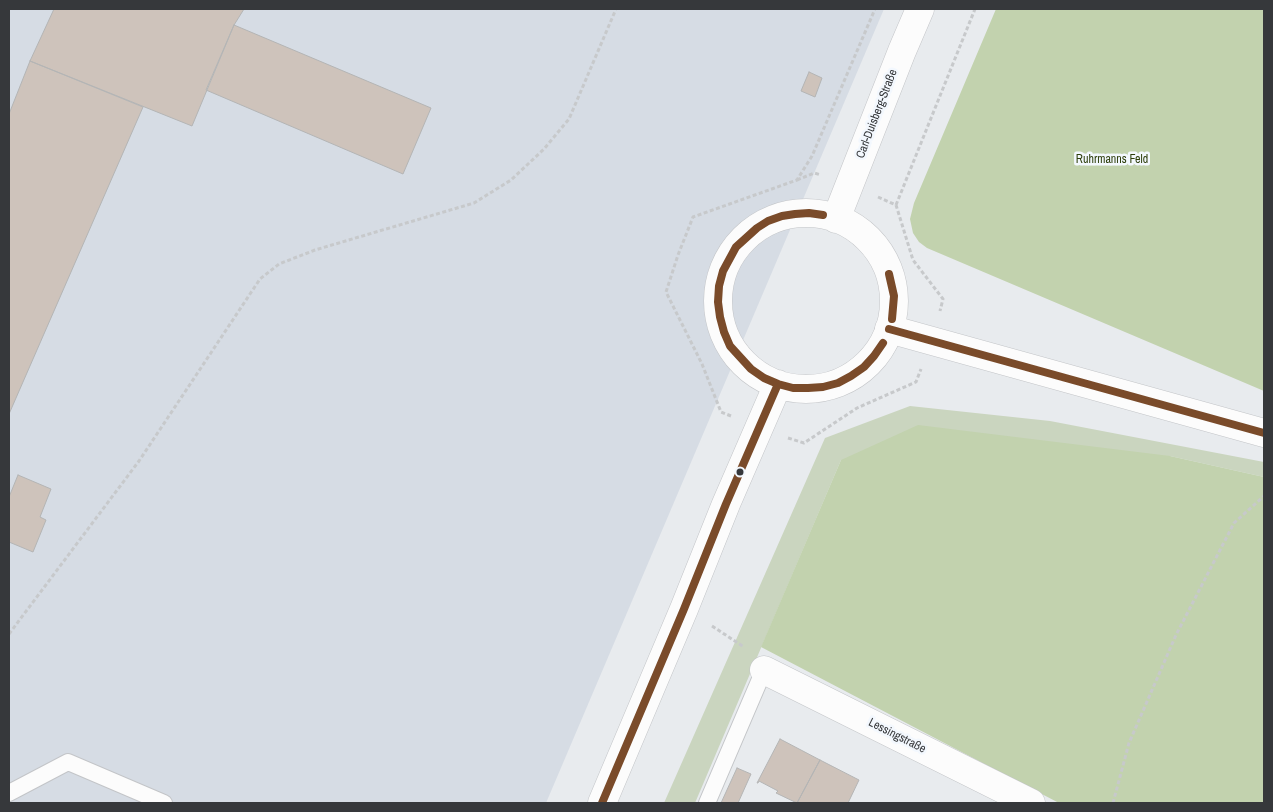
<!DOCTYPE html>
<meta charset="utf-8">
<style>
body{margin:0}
#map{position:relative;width:1273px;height:812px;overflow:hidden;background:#e8ebee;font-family:"Archivo Narrow",sans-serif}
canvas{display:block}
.frame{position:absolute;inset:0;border:10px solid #36383b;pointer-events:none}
</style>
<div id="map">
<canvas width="1273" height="812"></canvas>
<div class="frame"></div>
</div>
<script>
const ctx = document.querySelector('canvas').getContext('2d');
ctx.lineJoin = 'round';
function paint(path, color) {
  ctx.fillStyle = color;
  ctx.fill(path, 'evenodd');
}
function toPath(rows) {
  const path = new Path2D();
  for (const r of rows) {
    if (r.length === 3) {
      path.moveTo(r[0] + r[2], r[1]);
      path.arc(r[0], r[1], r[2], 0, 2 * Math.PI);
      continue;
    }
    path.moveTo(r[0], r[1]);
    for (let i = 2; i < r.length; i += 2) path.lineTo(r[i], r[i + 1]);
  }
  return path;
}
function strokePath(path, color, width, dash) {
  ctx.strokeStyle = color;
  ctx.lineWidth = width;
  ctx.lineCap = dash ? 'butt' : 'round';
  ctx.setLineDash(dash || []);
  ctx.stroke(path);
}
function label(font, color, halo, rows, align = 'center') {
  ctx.font = font + ' "Archivo Narrow",sans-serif';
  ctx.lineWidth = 5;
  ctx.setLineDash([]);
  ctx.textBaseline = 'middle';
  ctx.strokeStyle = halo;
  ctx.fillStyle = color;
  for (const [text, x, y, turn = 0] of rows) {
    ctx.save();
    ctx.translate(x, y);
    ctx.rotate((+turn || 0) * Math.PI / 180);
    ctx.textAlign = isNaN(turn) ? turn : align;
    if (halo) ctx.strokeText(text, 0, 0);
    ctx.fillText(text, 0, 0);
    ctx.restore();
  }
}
paint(toPath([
 [9,9,884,9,546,803,9,803]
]), '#d6dce4');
paint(toPath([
 [910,406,1050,421,1264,462,1264,477,1170,456,841,460,695,803,664,803,825,438]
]), '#cad5bf');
paint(toPath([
 [996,9,1264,9,1264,391,927,248,919,242,913,233,910,219,914,203],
 [918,425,1170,456,1264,477,1264,803,1059,803,761,647,841,460]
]), '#c2d2ae');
const building = toPath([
 [54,9,244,9,234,25,192,126,30,61,54,9],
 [234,25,431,108,403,174,206,90,234,25],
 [30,61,143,107,9,414,9,114,30,61],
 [809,72,822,78,815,97,801,91,809,72],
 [18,475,51,489,40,517,46,520,33,552,9,542,9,497,18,475],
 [780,739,820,760,797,803,776,793,778,791,759,781,758,783,757,783,780,739],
 [820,760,859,780,848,803,797,803,820,760],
 [737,768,751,774,738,803,721,803,737,768]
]);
paint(building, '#cec3bb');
strokePath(building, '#b4b5b5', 1);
const service = toPath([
 [9,793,68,762,164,803],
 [707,803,764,670]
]);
const minor = toPath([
 [889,329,1264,433],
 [764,670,1031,803]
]);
const secondary = toPath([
 [806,301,88],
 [836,219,902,51,920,9],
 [602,803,684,609,726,504,778,384]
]);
strokePath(service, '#c3c5c8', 18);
strokePath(minor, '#c3c5c8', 29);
strokePath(secondary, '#c3c5c8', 29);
strokePath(toPath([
 [797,180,814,173,821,175],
 [878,197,896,205,913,260,943,299,940,311],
 [896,205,975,9],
 [731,416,721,412,702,364,666,292,678,255,693,217,797,180,812,156,875,9],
 [788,438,804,443,857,408,916,382,921,369],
 [712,626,744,647],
 [9,634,139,461,260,279,279,264,315,250,474,203,511,180,544,149,569,119,616,9],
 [1113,803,1129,743,1176,635,1234,523,1264,496]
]), '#c7c9cb', 3, [4, 2.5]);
strokePath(service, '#fcfcfc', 16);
strokePath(minor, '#fcfcfc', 28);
strokePath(secondary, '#fcfcfc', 28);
strokePath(toPath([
 [823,215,809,213,795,214,782,216,768,221,757,228,736,247,723,271,719,286,718,302,720,317,724,332,730,346,751,369,764,378,778,384,793,388,808,388,823,387,838,383,851,376,864,367,874,356,883,343],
 [889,274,894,296,892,319],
 [889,329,1264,433],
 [602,803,684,609,726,504,778,384]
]), '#7a4b2a', 8);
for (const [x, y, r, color] of [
 [740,472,4.5,"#36383b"]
]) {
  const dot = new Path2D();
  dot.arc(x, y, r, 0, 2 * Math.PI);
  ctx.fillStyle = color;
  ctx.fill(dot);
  strokePath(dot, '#f3f8fe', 2);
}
label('12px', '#36383b', '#f3f8fe', [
 ["Carl-Duisberg-Straße",877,114,-69],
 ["Lessingstraße",897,736,27]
]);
label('12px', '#2e3f0c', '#f3f8fe', [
 ["Ruhrmanns Feld",1112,160]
]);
</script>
